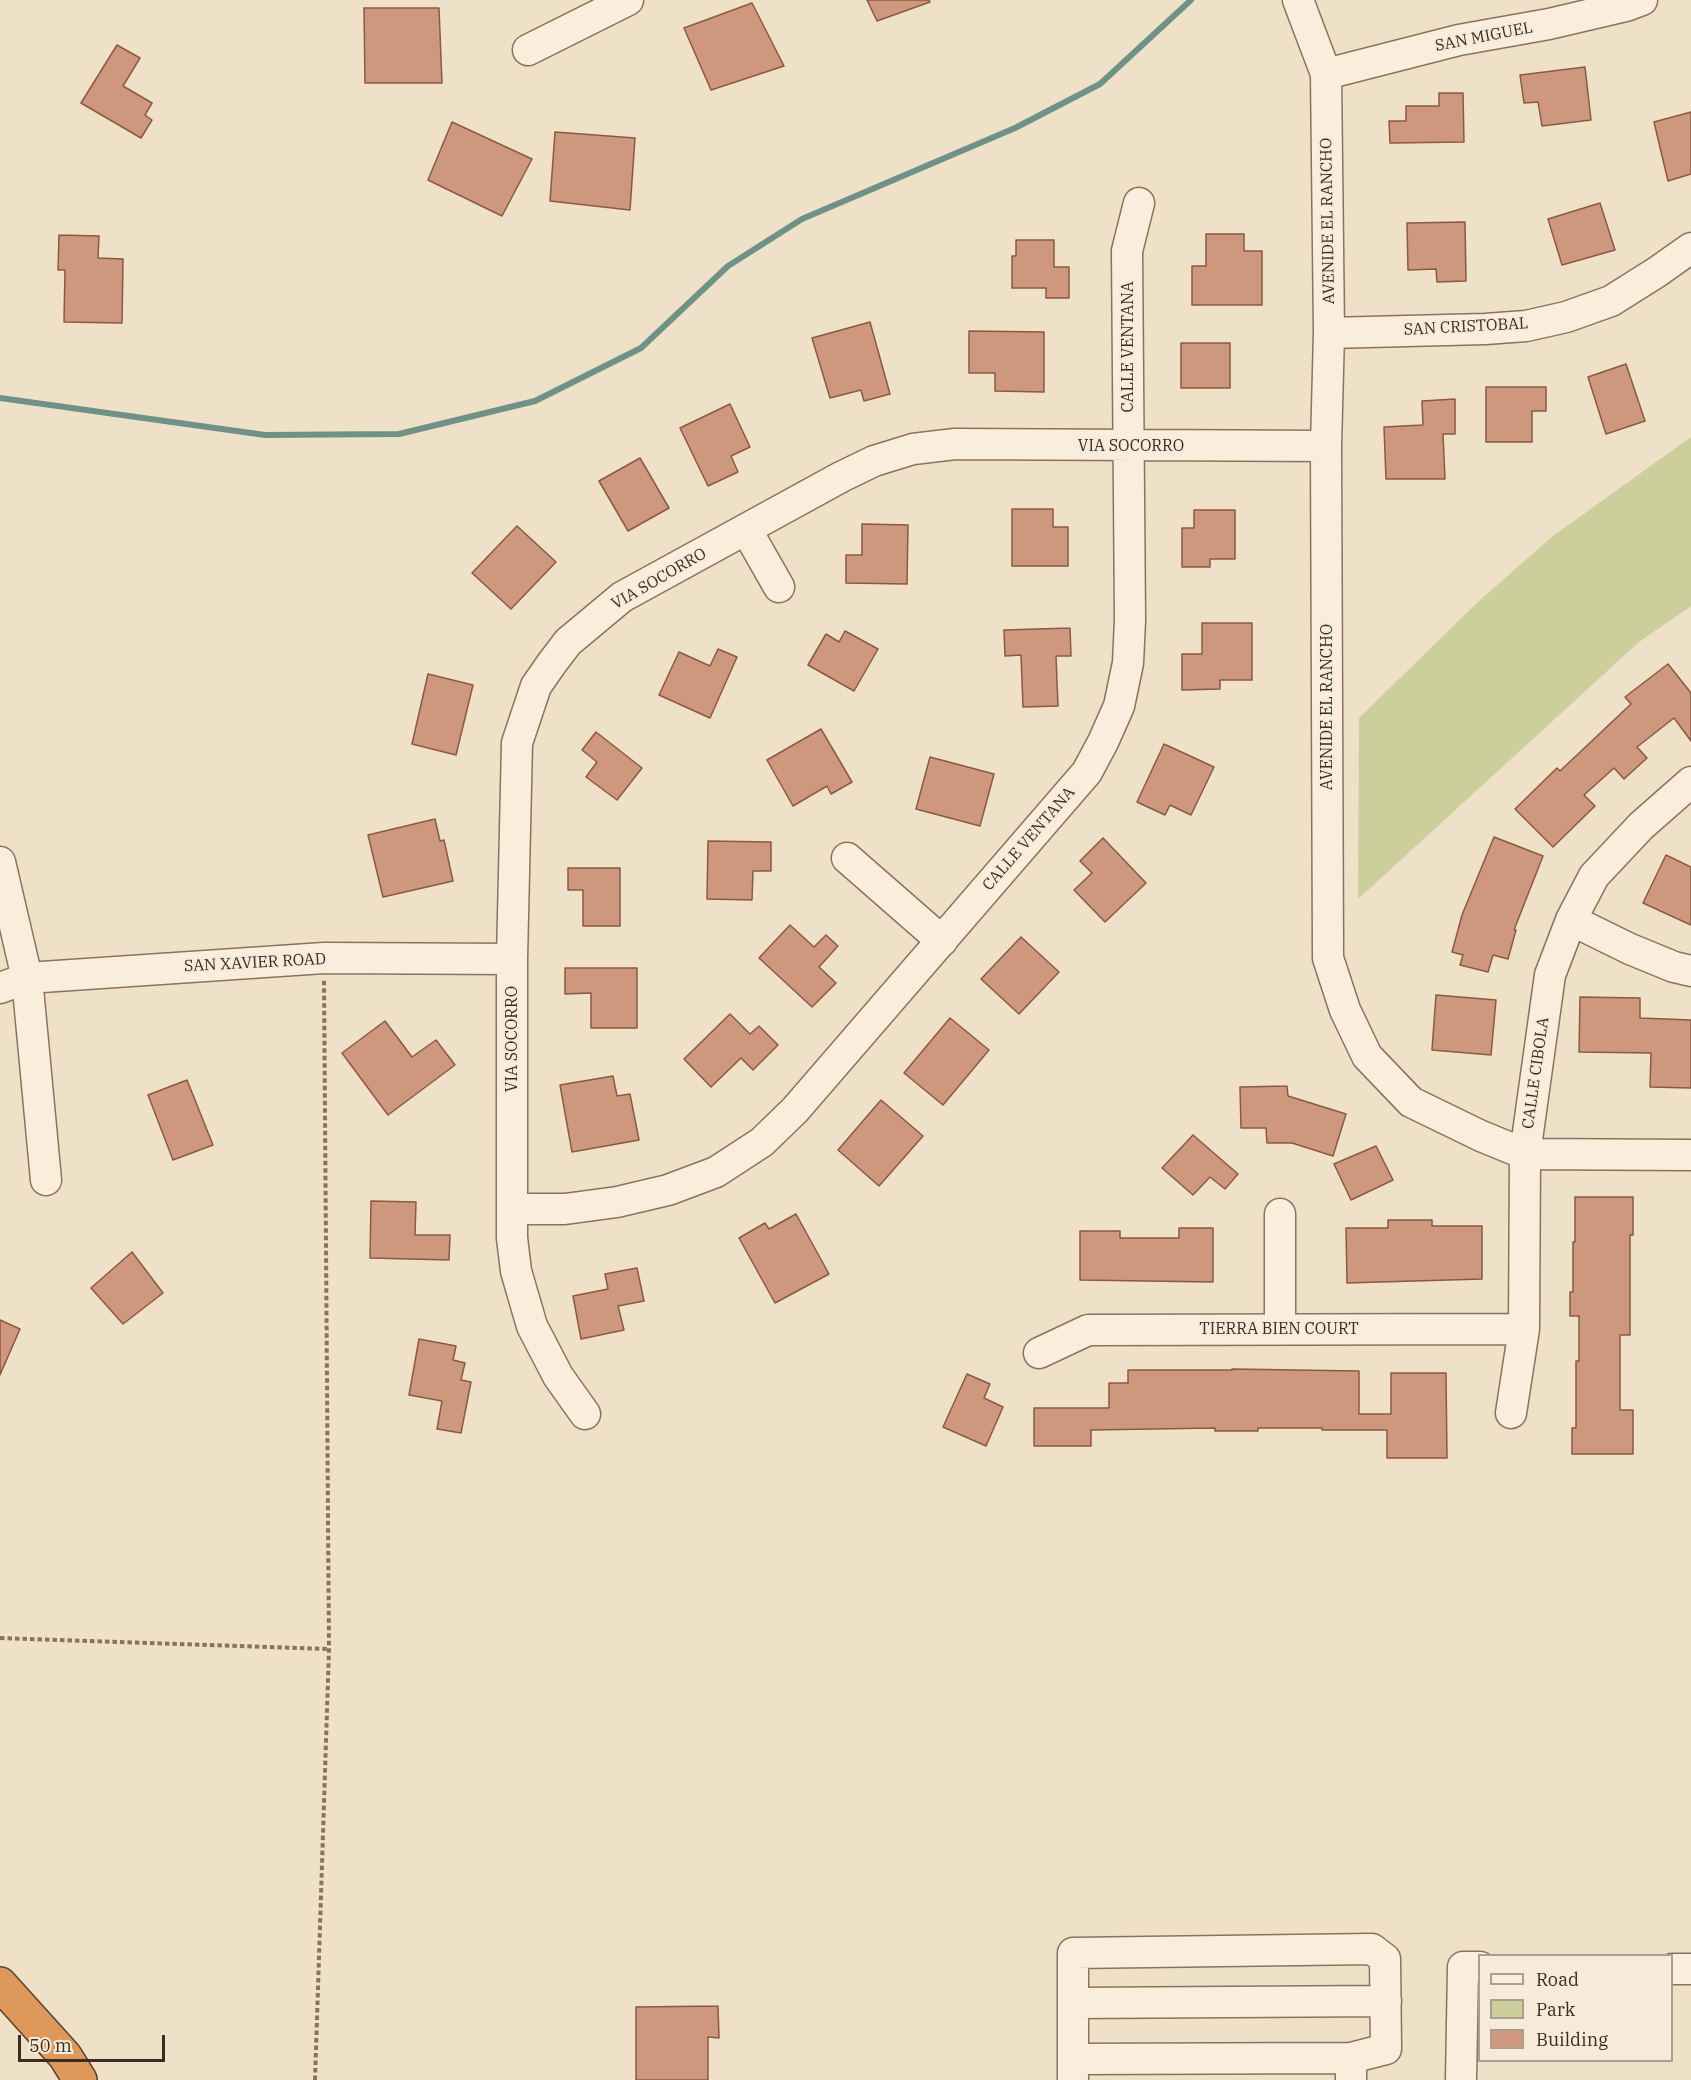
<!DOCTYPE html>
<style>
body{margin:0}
#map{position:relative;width:1691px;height:2080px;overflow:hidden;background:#efe0c8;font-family:"IBM Plex Serif",serif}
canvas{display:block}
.legend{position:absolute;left:1478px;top:1954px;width:195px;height:108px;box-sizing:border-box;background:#f6ebd8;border:2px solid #ac9e8e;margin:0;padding:8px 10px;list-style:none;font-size:18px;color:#3c2b20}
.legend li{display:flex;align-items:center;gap:12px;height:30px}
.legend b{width:30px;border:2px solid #ac9e8e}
.scale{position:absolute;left:18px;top:2035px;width:147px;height:27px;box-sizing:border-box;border:3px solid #3c2b20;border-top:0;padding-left:8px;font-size:18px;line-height:21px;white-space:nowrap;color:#3c2b20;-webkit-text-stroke:4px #f6ebd8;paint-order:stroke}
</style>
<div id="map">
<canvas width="1691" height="2080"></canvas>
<ul class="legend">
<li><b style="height:8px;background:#f9eedc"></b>Road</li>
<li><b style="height:16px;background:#ccce9b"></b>Park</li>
<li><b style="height:16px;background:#cd987e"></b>Building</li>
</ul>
<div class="scale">50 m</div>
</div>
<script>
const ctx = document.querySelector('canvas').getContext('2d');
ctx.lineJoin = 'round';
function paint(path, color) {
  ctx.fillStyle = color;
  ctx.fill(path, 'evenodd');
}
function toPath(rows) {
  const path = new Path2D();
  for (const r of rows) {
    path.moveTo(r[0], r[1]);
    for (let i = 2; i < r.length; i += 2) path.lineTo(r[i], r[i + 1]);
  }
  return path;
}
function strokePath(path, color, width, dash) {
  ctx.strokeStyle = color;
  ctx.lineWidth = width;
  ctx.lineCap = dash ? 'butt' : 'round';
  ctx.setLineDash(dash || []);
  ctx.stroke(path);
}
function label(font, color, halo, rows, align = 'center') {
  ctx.font = font + ' "IBM Plex Serif",serif';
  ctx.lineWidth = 4.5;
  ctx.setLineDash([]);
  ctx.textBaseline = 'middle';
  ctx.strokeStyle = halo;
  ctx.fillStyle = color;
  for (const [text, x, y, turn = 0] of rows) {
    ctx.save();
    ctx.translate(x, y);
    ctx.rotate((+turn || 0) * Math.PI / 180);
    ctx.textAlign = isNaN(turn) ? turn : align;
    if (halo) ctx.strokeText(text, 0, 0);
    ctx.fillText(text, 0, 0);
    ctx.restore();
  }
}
paint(toPath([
 [1691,437,1691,606,1639,642,1358,899,1359,718,1480,600,1553,536]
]), '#ccce9b');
strokePath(toPath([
 [0,398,265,435,399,434,535,401,641,348,728,266,802,219,1015,128,1100,84,1191,0]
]), '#6f9286', 6);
const building = toPath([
 [867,0,929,0,930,2,877,21,867,0],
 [752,3,784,66,711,90,684,28,752,3],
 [364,8,439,8,442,83,365,83,364,8],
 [117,45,140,58,123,86,152,103,145,115,152,120,141,138,81,103,117,45],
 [1585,67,1591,120,1542,126,1538,102,1524,103,1520,75,1585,67],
 [1439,93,1463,93,1464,142,1390,143,1389,121,1406,121,1406,106,1439,106,1439,93],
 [1691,112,1691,174,1668,181,1654,122,1691,112],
 [452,122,532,159,502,216,428,180,452,122],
 [555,132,635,138,630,210,550,201,555,132],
 [1600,203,1615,250,1562,265,1548,219,1600,203],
 [1465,222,1466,281,1437,282,1436,269,1408,270,1407,223,1465,222],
 [1206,234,1244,234,1244,251,1262,251,1262,305,1192,305,1192,266,1206,266,1206,234],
 [59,235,99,236,98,258,123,259,122,323,64,322,65,270,58,270,59,235],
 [1016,240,1054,240,1054,267,1069,267,1069,298,1046,298,1046,288,1012,288,1012,256,1016,256,1016,240],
 [870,322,890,394,864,401,861,390,830,398,812,338,870,322],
 [969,331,1044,332,1044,392,995,391,995,373,969,373,969,331],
 [1181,343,1230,343,1230,388,1181,388,1181,343],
 [1626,364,1645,421,1606,434,1588,377,1626,364],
 [1486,387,1546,387,1546,411,1532,411,1532,442,1486,442,1486,387],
 [1455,399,1455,434,1443,434,1445,479,1386,479,1384,427,1423,425,1422,401,1455,399],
 [730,404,750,447,731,456,738,472,708,486,680,428,730,404],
 [640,458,669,508,628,531,599,481,640,458],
 [1012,509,1053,509,1053,527,1068,527,1068,566,1012,566,1012,509],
 [1194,510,1235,510,1235,559,1210,559,1210,567,1182,567,1182,528,1194,528,1194,510],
 [862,524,908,525,907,584,846,583,846,555,862,555,862,524],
 [517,526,556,562,511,609,472,573,517,526],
 [1202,623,1252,623,1252,680,1220,680,1220,689,1182,690,1182,654,1202,654,1202,623],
 [1070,628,1071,656,1056,656,1058,706,1023,707,1021,655,1005,656,1004,630,1070,628],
 [845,631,878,649,854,691,808,665,826,634,839,642,845,631],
 [718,649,737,657,710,718,659,695,679,652,710,666,718,649],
 [1668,664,1691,693,1691,741,1674,718,1637,747,1647,758,1624,779,1614,768,1584,795,1595,806,1553,847,1515,809,1557,768,1560,771,1631,704,1625,697,1668,664],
 [428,674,473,685,456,755,412,744,428,674],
 [821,729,852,782,831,794,827,786,793,806,767,760,821,729],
 [596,732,642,768,617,800,586,777,597,762,582,750,596,732],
 [1164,744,1214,767,1191,815,1170,805,1165,815,1137,802,1164,744],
 [930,757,994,774,980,826,916,809,930,757],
 [435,819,440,841,444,840,453,881,383,897,368,835,435,819],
 [1494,837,1543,856,1514,930,1516,930,1508,959,1493,955,1488,972,1460,965,1463,955,1452,952,1462,915,1494,837],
 [1103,838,1146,883,1105,922,1074,890,1092,873,1080,861,1103,838],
 [708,841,771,842,771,871,753,871,752,900,707,899,708,841],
 [1666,855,1691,867,1691,925,1643,903,1666,855],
 [568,868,620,868,620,926,583,926,583,890,568,890,568,868],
 [790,925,814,947,826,935,838,946,819,967,836,983,812,1007,759,958,790,925],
 [1021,937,1059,972,1019,1014,981,979,1021,937],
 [565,968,637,968,637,1028,591,1028,591,993,565,994,565,968],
 [1436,995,1496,1000,1491,1055,1432,1050,1436,995],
 [1580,997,1640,998,1640,1018,1691,1020,1691,1088,1650,1087,1651,1053,1579,1052,1580,997],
 [730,1014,750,1034,759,1026,778,1045,753,1070,741,1058,711,1087,684,1059,730,1014],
 [950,1018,989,1050,943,1105,904,1073,950,1018],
 [385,1021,412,1057,436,1040,455,1065,388,1115,342,1053,385,1021],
 [613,1076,617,1096,630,1094,639,1140,572,1152,560,1085,613,1076],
 [187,1080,213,1145,173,1160,148,1095,187,1080],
 [1287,1086,1288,1096,1346,1114,1333,1156,1292,1143,1267,1143,1266,1128,1241,1128,1240,1087,1287,1086],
 [881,1100,923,1136,879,1186,838,1150,881,1100],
 [1193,1135,1238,1174,1225,1189,1210,1177,1193,1195,1162,1168,1193,1135],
 [1376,1146,1393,1180,1351,1200,1334,1164,1376,1146],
 [1575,1197,1633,1197,1633,1235,1630,1235,1630,1335,1620,1335,1620,1410,1633,1410,1633,1454,1572,1454,1572,1428,1576,1428,1576,1361,1579,1361,1579,1316,1570,1316,1570,1292,1573,1292,1573,1242,1575,1242,1575,1197],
 [371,1201,416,1202,415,1235,450,1235,449,1260,370,1258,371,1201],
 [796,1214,829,1274,775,1303,739,1238,765,1223,769,1229,796,1214],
 [1388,1220,1432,1220,1432,1226,1482,1226,1482,1279,1347,1283,1346,1228,1388,1228,1388,1220],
 [1179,1228,1213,1228,1213,1282,1080,1280,1080,1231,1120,1231,1120,1238,1179,1238,1179,1228],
 [132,1252,163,1293,123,1324,91,1288,132,1252],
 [637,1268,644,1301,618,1306,624,1330,581,1339,573,1296,608,1289,605,1274,637,1268],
 [0,1320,20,1329,0,1375,0,1320],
 [419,1339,456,1346,453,1360,465,1363,461,1380,471,1382,461,1433,437,1429,442,1401,409,1395,419,1339],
 [1232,1369,1359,1371,1359,1414,1391,1414,1391,1373,1446,1373,1447,1458,1387,1458,1387,1430,1322,1430,1322,1428,1258,1428,1258,1431,1215,1431,1215,1428,1091,1430,1091,1446,1034,1446,1034,1408,1109,1408,1109,1383,1128,1383,1128,1370,1232,1370,1232,1369],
 [967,1374,990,1384,984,1398,1003,1407,986,1446,943,1427,967,1374],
 [718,2006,719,2038,708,2037,708,2080,636,2080,636,2007,718,2006]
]);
paint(building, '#cd987e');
strokePath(building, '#8b5942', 1.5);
const minor = toPath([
 [1298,0,1326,74,1329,333,1326,446,1328,958,1345,1010,1367,1056,1411,1102,1481,1136,1525,1154,1691,1155],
 [528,50,628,0],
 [1326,74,1459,40,1549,24,1626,6,1642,0],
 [1329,333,1485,329,1526,326,1566,317,1611,301,1657,272,1691,248],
 [746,529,779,587],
 [847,858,942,941],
 [0,862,27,978,46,1180],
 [1571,920,1630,949,1674,967,1691,971],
 [0,988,27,978,324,958,512,959],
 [512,1209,565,1209,617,1202,668,1190,716,1172,762,1142,795,1110,1087,772,1103,742,1119,706,1128,663,1130,620,1127,251,1139,203],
 [1280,1214,1280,1329],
 [1039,1353,1088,1330,1524,1329],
 [1511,1413,1524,1329,1525,1154,1550,975,1571,920,1594,876,1641,826,1691,782],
 [585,1414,558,1376,532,1326,516,1271,512,1238,512,959,517,743,536,686,552,663,568,642,622,597,841,477,874,461,913,449,955,444,1326,446],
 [1672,1969,1691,1969],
 [1073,2003,1386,2001],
 [1073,2059,1351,2058],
 [1073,2080,1073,1953,1372,1949,1385,1959,1386,2049,1351,2058,1351,2080],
 [1461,2080,1463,1967,1480,1967]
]);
const highway = toPath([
 [0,1984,65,2056,80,2080]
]);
strokePath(minor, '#8c725c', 33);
strokePath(highway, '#5a4030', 36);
strokePath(toPath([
 [0,1638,329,1649],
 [315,2080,329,1649,324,980]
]), '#8c725c', 4, [4.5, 3]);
strokePath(minor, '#f9eedc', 30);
strokePath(highway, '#de985a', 33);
label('16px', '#3c2b20', '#f6ebd8', [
 ["SAN MIGUEL",1484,37,-11],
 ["AVENIDE EL RANCHO",1328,221,-91],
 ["SAN CRISTOBAL",1466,327,-3],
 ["CALLE VENTANA",1128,347,-90],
 ["VIA SOCORRO",1131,446],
 ["VIA SOCORRO",659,579,-30],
 ["AVENIDE EL RANCHO",1327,707,-90],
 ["CALLE VENTANA",1029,839,-49],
 ["SAN XAVIER ROAD",255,963,-3],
 ["VIA SOCORRO",512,1039,-90],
 ["CALLE CIBOLA",1536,1073,-82],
 ["TIERRA BIEN COURT",1279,1329]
]);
</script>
